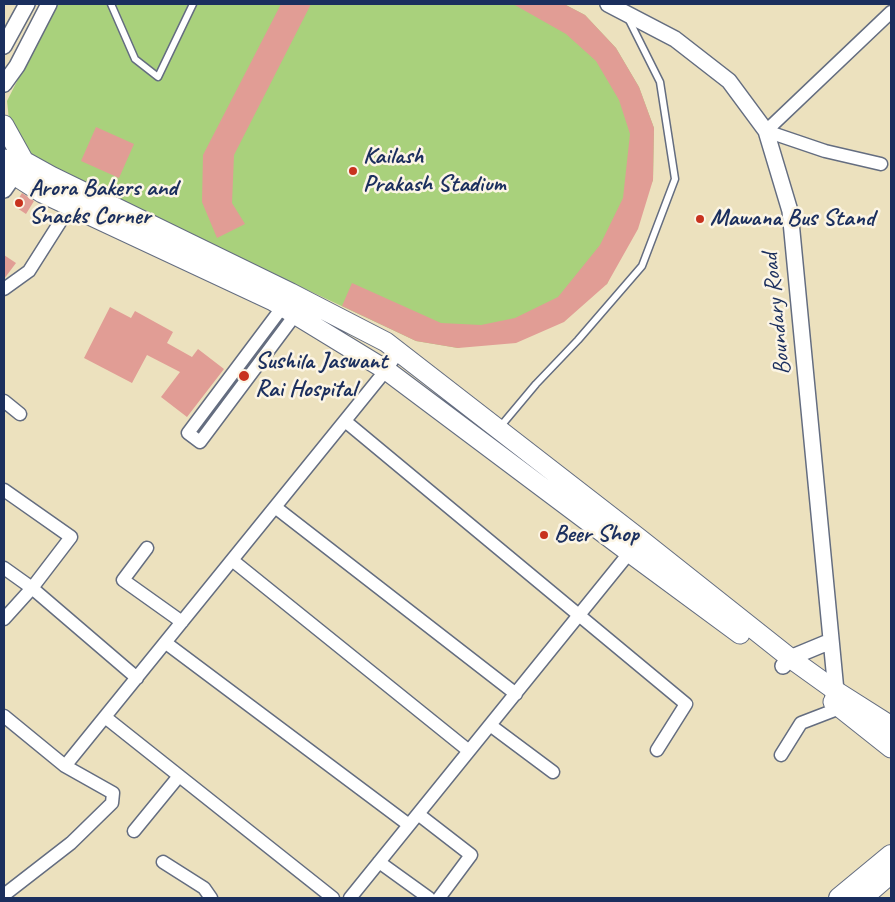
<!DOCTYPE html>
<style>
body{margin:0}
#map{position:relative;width:895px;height:902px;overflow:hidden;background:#ece1be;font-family:Caveat,sans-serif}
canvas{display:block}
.frame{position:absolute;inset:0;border:5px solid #1b2f5e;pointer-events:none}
</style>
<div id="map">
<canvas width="895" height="902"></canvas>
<div class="frame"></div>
</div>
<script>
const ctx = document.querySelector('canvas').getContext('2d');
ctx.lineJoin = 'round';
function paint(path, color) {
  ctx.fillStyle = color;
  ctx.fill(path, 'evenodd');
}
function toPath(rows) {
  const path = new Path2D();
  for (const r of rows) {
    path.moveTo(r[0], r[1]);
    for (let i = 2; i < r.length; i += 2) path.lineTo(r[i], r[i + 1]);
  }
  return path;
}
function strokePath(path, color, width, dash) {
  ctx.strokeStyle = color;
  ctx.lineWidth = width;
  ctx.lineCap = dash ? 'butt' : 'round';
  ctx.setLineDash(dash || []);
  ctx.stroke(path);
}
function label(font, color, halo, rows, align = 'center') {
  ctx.font = font + ' Caveat,sans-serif';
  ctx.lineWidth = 5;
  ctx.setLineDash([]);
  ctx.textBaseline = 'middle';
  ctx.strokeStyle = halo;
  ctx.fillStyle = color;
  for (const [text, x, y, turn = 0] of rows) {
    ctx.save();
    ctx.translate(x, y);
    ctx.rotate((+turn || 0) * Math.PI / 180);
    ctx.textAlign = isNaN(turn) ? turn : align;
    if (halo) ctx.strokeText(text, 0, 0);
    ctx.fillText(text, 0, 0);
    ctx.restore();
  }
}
paint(toPath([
 [56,4,564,4,585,15,616,48,639,87,654,128,653,180,607,284,458,348,416,341,33,161,11,138,7,101]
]), '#a9d17c');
paint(toPath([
 [281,4,311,4,234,155,232,203,245,224,217,238,202,202,203,155],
 [513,4,564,4,585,15,616,48,639,87,654,128,653,180,638,229,607,284,564,322,516,343,458,348,416,341,342,306,352,283,441,323,481,325,515,318,558,297,600,245,623,198,630,134,619,100,596,61,566,34],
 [96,127,134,144,119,178,81,161],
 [22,193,34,201,26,214,14,206],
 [4,255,16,263,4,279],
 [110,307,131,318,135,311,173,332,167,343,192,357,198,349,224,369,187,417,161,397,180,372,147,355,132,383,84,358]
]), '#e19d95');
const service = toPath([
 [111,4,135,59,158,77,193,4],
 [500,427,536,384,578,340,642,266,675,179,660,82,628,18]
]);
const minor = toPath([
 [881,164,825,151,766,131,891,12],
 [4,289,29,271,62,219],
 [287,301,188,433,200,442,295,315],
 [4,401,20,414],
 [345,421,686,704,657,750],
 [4,490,71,537,32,588,4,619],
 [275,507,516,694],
 [147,548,123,580,182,622],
 [232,560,469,751],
 [4,568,32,588,137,678],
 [166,643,409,825],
 [4,716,65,766,113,793,112,803,71,843,4,895],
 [105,717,333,898],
 [490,725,553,772],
 [781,755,801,723,840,708],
 [65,766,386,370,398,352],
 [418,814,471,855,439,898],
 [134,831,179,776],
 [163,862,204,888,211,898],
 [379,862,429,898],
 [350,898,634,547]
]);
const tertiary = toPath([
 [608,4,675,39,729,81,766,131,790,211,836,691,833,696],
 [4,46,27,4],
 [4,84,17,66,49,4],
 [4,190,20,167],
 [783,666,790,658,831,641]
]);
const primary = toPath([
 [4,125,24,161,51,176,291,293,386,342,640,539,790,658,836,691,891,726],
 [4,159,14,175,42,193,273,301,386,370,630,553,740,634],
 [833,702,891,748]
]);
const trunk = toPath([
 [839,898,891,855],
 [862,898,891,873]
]);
strokePath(service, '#646d80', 9);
strokePath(minor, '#646d80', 15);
strokePath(tertiary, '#646d80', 18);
strokePath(primary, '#646d80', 21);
strokePath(trunk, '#646d80', 22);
strokePath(service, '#fff', 6);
strokePath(minor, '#fff', 12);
strokePath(tertiary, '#fff', 15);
strokePath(primary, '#fff', 19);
strokePath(trunk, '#fff', 20);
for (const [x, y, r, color] of [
 [353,171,5,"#c8321e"],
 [19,203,5,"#c8321e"],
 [700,219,5,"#c8321e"],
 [244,376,6,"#c8321e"],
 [544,535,5,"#c8321e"]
]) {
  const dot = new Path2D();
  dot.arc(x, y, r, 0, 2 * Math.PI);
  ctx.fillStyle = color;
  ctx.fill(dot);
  strokePath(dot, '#fcf5e5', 2);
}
label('bold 24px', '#1b2f5e', '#fcf5e5', [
 ["Kailash",363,157],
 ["Prakash Stadium",363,185],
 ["Arora Bakers and",29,189],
 ["Snacks Corner",29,217],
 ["Mawana Bus Stand",710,219],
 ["Sushila Jaswant",255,362],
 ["Rai Hospital",255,390],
 ["Beer Shop",554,535]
], 'left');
label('24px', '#1b2f5e', '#fcf5e5', [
 ["Boundary Road",777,314,-96]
]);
</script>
